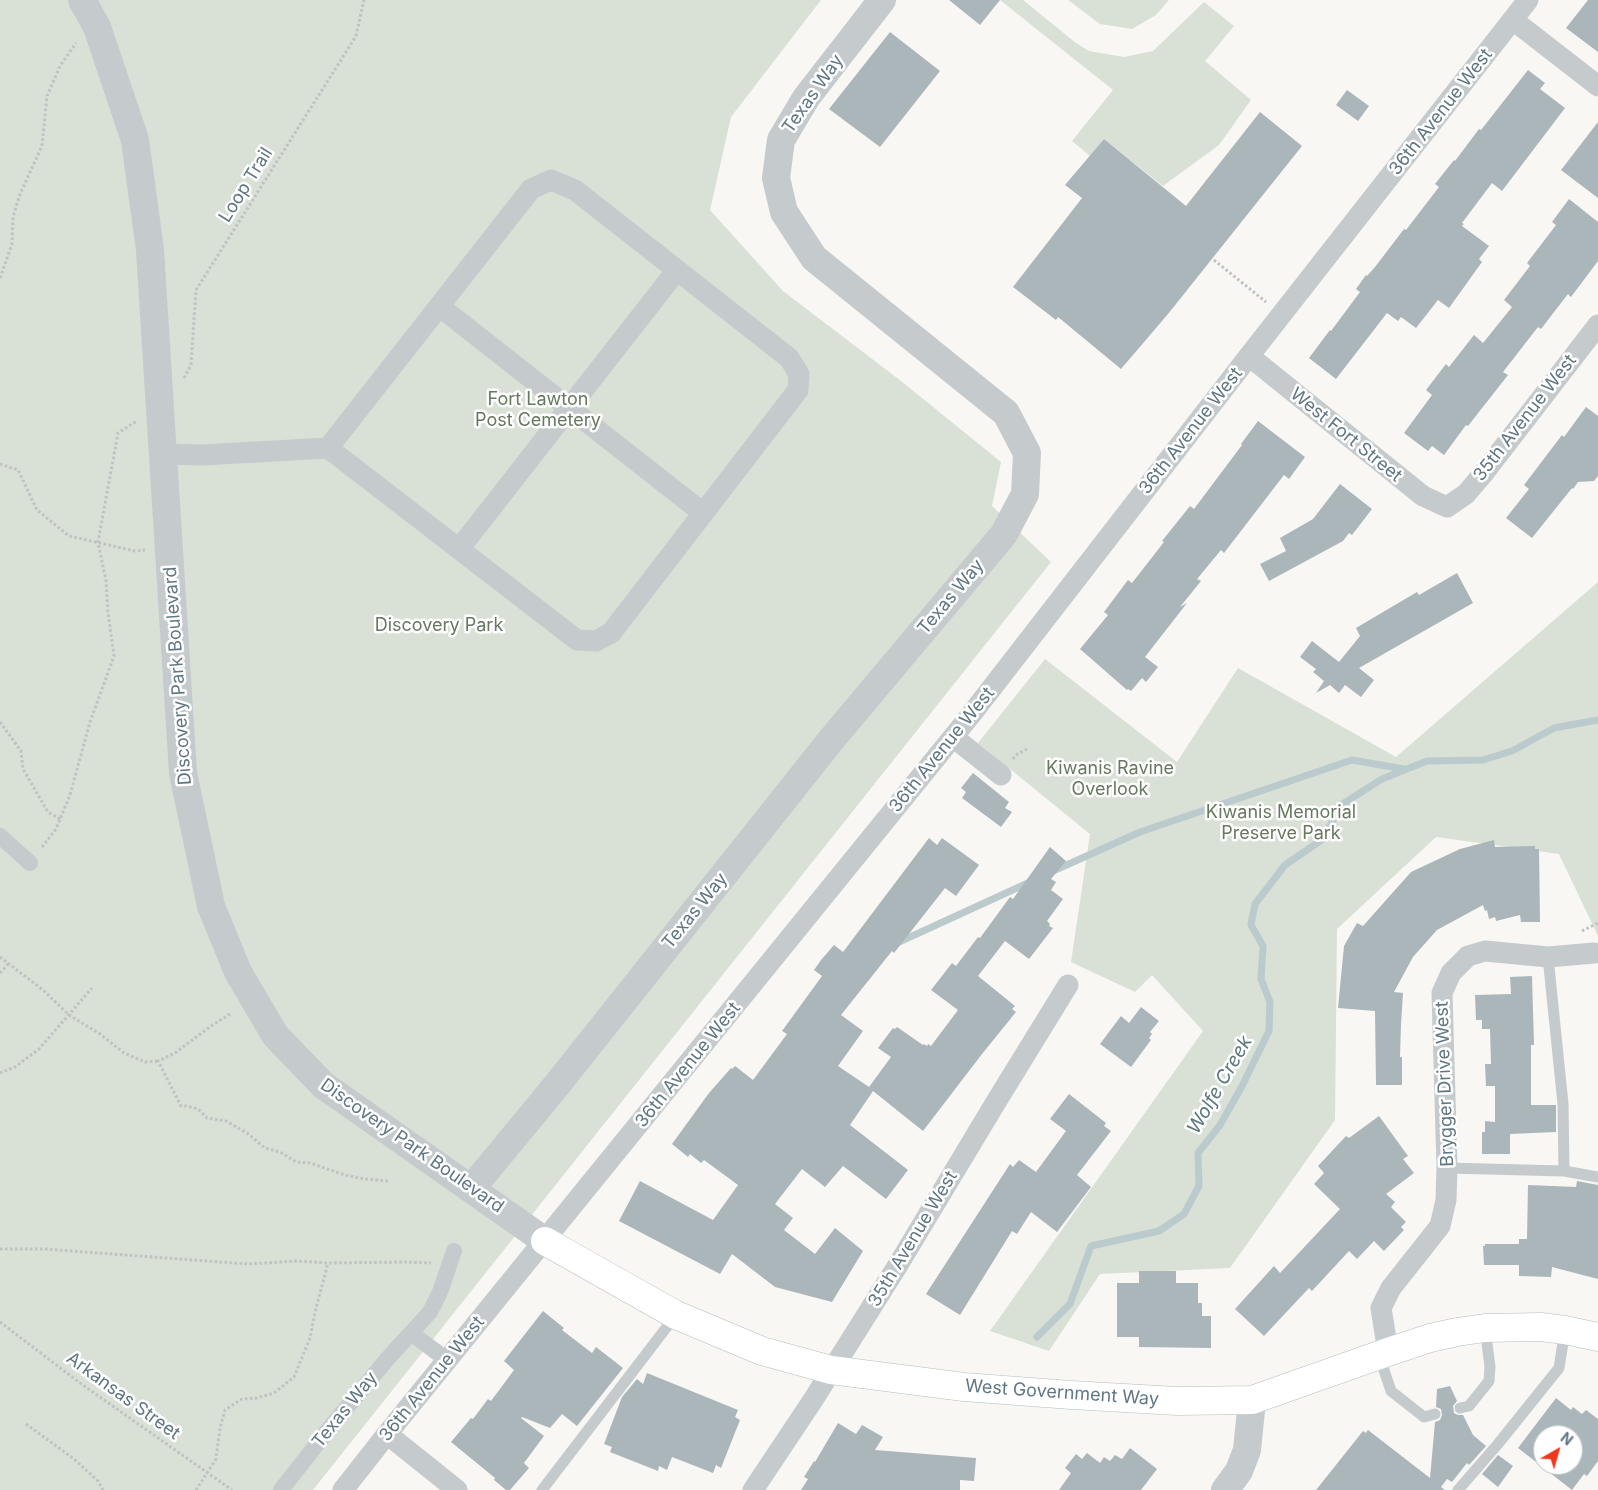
<!DOCTYPE html>
<style>
body{margin:0}
#map{position:relative;width:1598px;height:1490px;overflow:hidden;background:#f8f7f4;font-family:Inter,sans-serif}
canvas{display:block}
.north{position:absolute;left:1533px;top:1425px;width:50px;height:50px;box-sizing:border-box;background:#fff;border:1px solid #bfc8cd;border-radius:50%;rotate:38deg;font-size:14px;font-weight:700;line-height:20px;text-align:center;color:#607682}
.north::after{content:'';display:block;margin:auto;width:18px;height:22px;background:#f2381a;clip-path:polygon(50% 0,100% 100%,50% 72%,0 100%)}
</style>
<div id="map">
<canvas width="1598" height="1490"></canvas>
<div class="north">N</div>
</div>
<script>
const ctx = document.querySelector('canvas').getContext('2d');
ctx.lineJoin = 'round';
function paint(path, color) {
  ctx.fillStyle = color;
  ctx.fill(path, 'evenodd');
}
function toPath(rows) {
  const path = new Path2D();
  for (const r of rows) {
    path.moveTo(r[0], r[1]);
    for (let i = 2; i < r.length; i += 2) path.lineTo(r[i], r[i + 1]);
  }
  return path;
}
function strokePath(path, color, width, dash) {
  ctx.strokeStyle = color;
  ctx.lineWidth = width;
  ctx.lineCap = dash ? 'butt' : 'round';
  ctx.setLineDash(dash || []);
  ctx.stroke(path);
}
function label(font, color, halo, rows, align = 'center') {
  ctx.font = font + ' Inter,sans-serif';
  ctx.lineWidth = 5;
  ctx.setLineDash([]);
  ctx.textBaseline = 'middle';
  ctx.strokeStyle = halo;
  ctx.fillStyle = color;
  for (const [text, x, y, turn = 0] of rows) {
    ctx.save();
    ctx.translate(x, y);
    ctx.rotate((+turn || 0) * Math.PI / 180);
    ctx.textAlign = isNaN(turn) ? turn : align;
    if (halo) ctx.strokeText(text, 0, 0);
    ctx.fillText(text, 0, 0);
    ctx.restore();
  }
}
paint(toPath([
 [0,0,821,0,731,117,710,210,783,291,901,381,1001,462,992,506,1051,562,313,1490,0,1490],
 [1000,0,1023,0,1076,43,1089,51,1124,57,1153,51,1204,2,1234,26,1205,61,1251,100,1219,145,1163,186,1104,139,1090,156,1072,141,1113,90],
 [1068,0,1169,0,1156,15,1132,29,1100,24],
 [1598,582,1598,936,1559,854,1436,837,1337,929,1335,1120,1230,1268,1100,1274,1049,1351,990,1331,1203,1031,1152,975,1135,992,1071,962,1090,834,978,743,1045,659,1177,762,1238,668,1396,757]
]), '#d9e0d5');
strokePath(toPath([
 [1051,872,1140,832,1352,760,1404,769],
 [897,943,1030,882],
 [1037,1337,1070,1304,1091,1246,1159,1231,1184,1214,1199,1186,1198,1153,1220,1125,1241,1088,1269,1031,1270,1002,1261,979,1263,946,1251,925,1255,904,1285,865,1323,839,1341,805,1382,779,1427,761,1483,760,1512,751,1554,728,1598,720]
]), '#bbcacd', 7);
paint(toPath([
 [949,0,1000,0,980,25],
 [1588,0,1598,0,1598,52,1566,28],
 [890,32,940,71,880,147,829,109],
 [1528,70,1545,83,1540,89,1565,108,1502,191,1492,183,1462,223,1464,224,1462,226,1489,246,1479,259,1482,262,1449,308,1438,300,1416,328,1401,317,1398,321,1387,313,1336,379,1309,358,1330,330,1331,331,1360,292,1356,289,1366,275,1367,276,1375,267,1404,229,1406,230,1439,187,1435,184,1454,160,1455,161,1479,129,1481,130],
 [1347,90,1369,106,1358,121,1336,105],
 [1260,112,1302,146,1168,314,1121,369,1058,317,1056,320,1013,287,1082,198,1065,185,1104,139,1186,206],
 [1598,122,1598,198,1561,170],
 [1569,199,1598,222,1598,261,1571,297,1568,294,1541,329,1538,327,1503,372,1508,375,1468,426,1466,425,1444,455,1432,446,1428,451,1404,433,1432,395,1426,390,1446,364,1449,367,1474,335,1483,343,1512,307,1504,300,1530,266,1527,263,1556,225,1552,222],
 [1586,407,1598,416,1598,476,1594,481,1578,482,1573,489,1572,488,1532,538,1506,518,1529,489,1524,485,1562,435,1564,437],
 [1258,421,1305,457,1289,479,1284,475,1224,553,1221,550,1197,579,1201,581,1180,607,1187,603,1145,657,1158,667,1146,682,1142,678,1131,691,1128,689,1127,690,1080,649,1108,615,1104,612,1128,580,1132,583,1164,542,1162,541,1190,506,1194,509,1242,445,1241,444],
 [1340,484,1372,509,1352,535,1349,533,1343,541,1269,581,1260,564,1286,551,1280,538,1313,519],
 [1457,573,1473,603,1359,668,1374,680,1361,697,1345,685,1339,693,1330,685,1316,693,1324,681,1313,672,1316,669,1300,657,1312,641,1339,662,1360,636,1356,628,1417,592,1419,595],
 [973,773,1009,802,1005,808,1012,812,1001,827,962,798,966,792,961,788],
 [929,838,937,845,942,838,979,865,956,896,945,888,894,953,892,951,841,1015,863,1031,838,1066,869,1087,891,1057,878,1048,893,1028,895,1029,897,1027,923,1045,924,1044,927,1046,928,1044,931,1046,958,1010,931,990,952,963,956,966,978,937,980,938,1010,897,1013,899,1050,847,1066,861,1051,879,1056,882,1051,890,1063,899,1047,921,1050,924,1049,926,1053,928,1029,959,1005,941,978,976,1015,1006,1012,1009,1016,1012,982,1054,923,1131,873,1091,850,1125,908,1170,886,1199,843,1166,825,1187,802,1169,775,1204,793,1218,784,1230,815,1254,835,1228,863,1251,832,1302,775,1287,732,1254,720,1274,619,1221,640,1181,713,1220,738,1185,704,1160,701,1163,690,1154,688,1157,672,1144,709,1093,731,1068,732,1069,735,1066,753,1080,787,1034,782,1031,822,976,814,970,821,960,834,945,843,952],
 [1494,840,1495,847,1535,846,1535,849,1539,849,1540,922,1521,922,1520,915,1496,921,1495,917,1489,919,1487,910,1485,911,1483,905,1437,930,1413,957,1394,992,1403,993,1401,1024,1400,1057,1402,1057,1402,1085,1376,1085,1375,1011,1338,1008,1344,946,1357,923,1363,926,1411,872,1460,849],
 [1532,976,1534,1045,1531,1045,1531,1105,1556,1105,1556,1132,1510,1134,1510,1154,1482,1154,1482,1132,1485,1132,1485,1121,1495,1122,1495,1086,1486,1086,1485,1064,1491,1064,1490,1029,1482,1029,1482,1020,1476,1020,1475,995,1511,994,1510,977],
 [1141,1007,1159,1021,1150,1032,1152,1034,1149,1038,1151,1040,1131,1067,1100,1044,1121,1016,1129,1023],
 [1069,1094,1106,1123,1104,1126,1111,1131,1077,1175,1091,1187,1057,1232,1031,1212,1017,1234,1012,1231,960,1315,926,1294,1010,1164,1013,1167,1019,1160,1036,1172,1066,1131,1050,1119],
 [1379,1116,1408,1156,1403,1159,1414,1173,1386,1194,1395,1202,1391,1207,1406,1222,1401,1227,1404,1230,1384,1251,1374,1241,1357,1259,1349,1251,1312,1291,1309,1288,1264,1336,1235,1309,1274,1266,1280,1273,1340,1209,1314,1184,1324,1173,1318,1166,1346,1136,1349,1138],
 [1577,1181,1598,1185,1598,1279,1552,1267,1551,1277,1519,1276,1519,1265,1484,1265,1483,1246,1485,1246,1485,1244,1519,1244,1519,1239,1527,1239,1528,1185,1576,1187],
 [1139,1271,1176,1271,1176,1283,1198,1283,1198,1303,1202,1303,1202,1316,1211,1316,1211,1348,1139,1347,1139,1337,1117,1337,1117,1283,1139,1283],
 [543,1311,564,1328,562,1330,592,1353,596,1347,623,1368,577,1426,562,1414,550,1428,522,1417,521,1418,544,1436,524,1463,529,1468,510,1490,506,1490,494,1480,495,1478,451,1442,471,1418,473,1419,488,1399,491,1401,514,1370,504,1361],
 [647,1373,738,1410,735,1417,740,1420,721,1468,716,1465,713,1473,672,1457,667,1470,659,1466,658,1471,610,1452,612,1447,604,1444,622,1397,637,1379,643,1384],
 [1450,1386,1457,1401,1453,1406,1454,1413,1458,1415,1463,1415,1473,1435,1486,1446,1469,1465,1467,1463,1452,1482,1447,1479,1441,1487,1445,1490,1316,1490,1363,1431,1366,1433,1368,1430,1430,1478,1435,1422,1440,1420,1442,1415,1441,1409,1436,1407,1437,1389],
 [1556,1398,1571,1410,1573,1407,1582,1414,1586,1410,1598,1419,1598,1461,1587,1476,1584,1474,1572,1490,1518,1448],
 [1543,1435,1573,1435,1573,1465,1543,1465],
 [838,1423,856,1434,862,1425,883,1437,875,1450,976,1458,974,1481,960,1480,960,1490,801,1490,808,1479,804,1477,814,1461,815,1462],
 [1130,1448,1157,1469,1141,1490,1059,1490,1071,1473,1065,1468,1076,1454,1082,1459,1087,1453,1100,1463,1104,1457,1110,1461,1115,1455,1122,1459],
 [1498,1455,1513,1466,1498,1487,1482,1474]
]), '#abb6ba');
const secondary = toPath([
 [545,1241,676,1315,762,1351,831,1370,964,1387,1071,1395,1177,1401,1252,1400,1388,1352,1430,1338,1457,1332,1485,1328,1541,1327,1565,1330,1598,1337]
]);
strokePath(secondary, '#b4bcc0', 29);
strokePath(toPath([
 [1214,260,1266,302],
 [0,278,12,244,13,217,20,194,42,146,47,96,60,66,76,43],
 [184,378,191,365,196,290,356,36,364,0],
 [0,464,18,470,37,510,69,536,135,551,145,550],
 [0,722,21,751,23,769,48,812,60,819],
 [1013,759,1016,755,1027,749],
 [42,847,56,829,70,795,90,722,114,656,108,613,106,581,98,542,118,433,137,421],
 [1582,931,1598,923],
 [0,957,43,990,69,1015,100,1034,124,1053,145,1062,158,1061],
 [0,973,8,964],
 [230,1014,211,1026,175,1053,158,1061,181,1106,187,1106,198,1109,207,1118,226,1121,247,1133,265,1148,280,1152,296,1162,310,1163,345,1175,364,1179,389,1181],
 [0,1073,15,1067,39,1049,92,988],
 [0,1249,44,1249,248,1264,297,1261,328,1263,404,1262,431,1263],
 [0,1322,80,1383,232,1490],
 [26,1424,74,1459,98,1481,103,1490],
 [196,1490,216,1459,220,1428,225,1410,242,1399,257,1398,274,1393,294,1377,310,1338,315,1312,328,1263]
]), '#bec2c3', 3, [2.5, 2.5]);
strokePath(toPath([
 [1548,957,1563,1104,1564,1171],
 [1447,1168,1564,1171,1598,1177],
 [1379,1355,1391,1391,1424,1417,1435,1414],
 [1460,1408,1469,1406,1489,1381,1490,1367,1485,1328],
 [542,1490,676,1315],
 [1458,1490,1498,1444,1559,1368,1565,1330]
]), '#c5cacd', 11);
strokePath(toPath([
 [0,836,30,863],
 [411,1333,430,1312,440,1292,454,1251],
 [281,1490,328,1430,389,1357,411,1333,447,1360]
]), '#c5cacd', 16);
strokePath(toPath([
 [1513,20,1598,86],
 [439,306,703,513],
 [1249,356,1423,496,1447,507,1466,494,1483,474,1598,325],
 [163,454,202,455,328,448,577,640,596,641,611,633,798,390,799,374,789,358,575,190,551,180,531,189,328,448],
 [459,549,677,270],
 [953,737,1001,775],
 [1388,1352,1381,1308,1391,1288,1440,1226,1446,1200,1447,1168,1442,993,1451,973,1468,956,1485,951,1548,957,1594,953],
 [387,1434,457,1490],
 [343,1490,387,1434,970,716,1249,356,1528,0],
 [753,1490,813,1400,898,1265,996,1102,1068,985]
]), '#c5cacd', 21);
strokePath(toPath([
 [82,0,97,27,135,140,150,250,183,773,211,906,238,972,275,1035,323,1085,545,1241],
 [471,1189,556,1086,831,740,1004,534,1025,494,1027,453,1006,413,814,258,784,212,776,178,781,140,806,98,882,0],
 [1225,1490,1239,1471,1247,1450,1252,1400]
]), '#c5cacd', 28);
strokePath(secondary, '#fff', 28);
label('18px', '#607682', '#fff', [
 ["Texas Way",813,94,-55],
 ["36th Avenue West",1441,112,-52],
 ["Loop Trail",246,185,-58],
 ["35th Avenue West",1525,418,-52],
 ["36th Avenue West",1191,431,-52],
 ["West Fort Street",1346,435,39],
 ["Texas Way",951,597,-50],
 ["Discovery Park Boulevard",178,676,-94],
 ["36th Avenue West",942,750,-51],
 ["Texas Way",695,911,-51],
 ["36th Avenue West",688,1065,-51],
 ["Brygger Drive West",1445,1084,-92],
 ["Discovery Park Boulevard",412,1146,35],
 ["35th Avenue West",913,1239,-59],
 ["36th Avenue West",432,1379,-51],
 ["West Government Way",1062,1393,4],
 ["Arkansas Street",123,1396,36],
 ["Texas Way",345,1410,-51]
]);
label('18px', '#66795f', '#fff', [
 ["Fort Lawton",538,400],
 ["Post Cemetery",538,421],
 ["Discovery Park",439,626],
 ["Kiwanis Ravine",1110,769],
 ["Overlook",1110,790],
 ["Kiwanis Memorial",1281,813],
 ["Preserve Park",1281,834]
]);
label('italic 19px', '#5a767c', '#fff', [
 ["Wolfe Creek",1220,1085,-60]
]);
</script>
